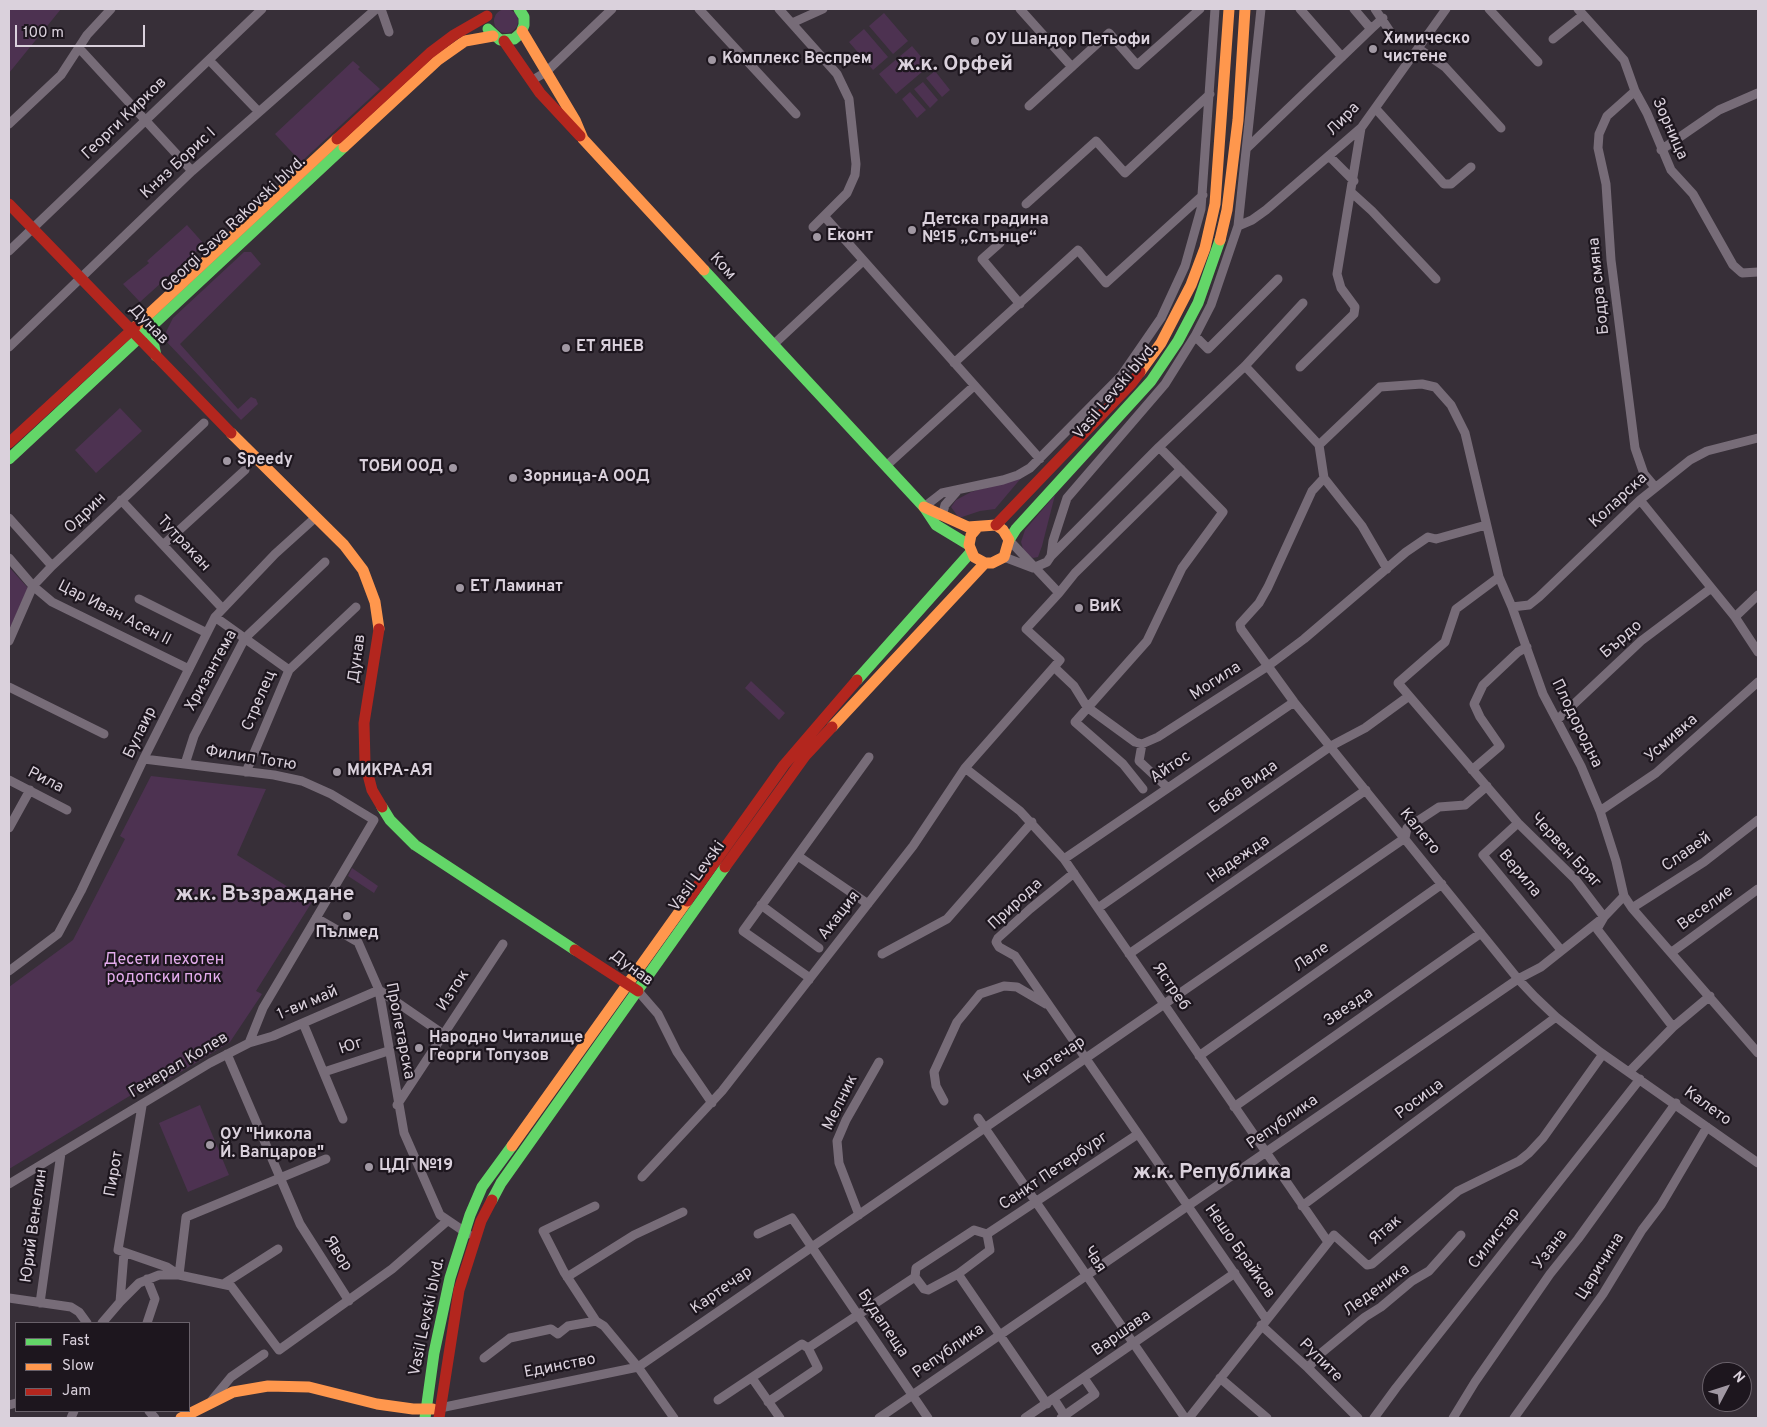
<!DOCTYPE html>
<meta charset="utf-8">
<style>
body{margin:0}
#map{position:relative;width:1767px;height:1427px;overflow:hidden;background:#372f38;font-family:Overpass,sans-serif}
canvas{display:block}
.frame{position:absolute;inset:0;border:10px solid #dad1dc;pointer-events:none}
.legend{position:absolute;left:15px;top:1322px;width:175px;height:90px;box-sizing:border-box;background:#1d161e;border:1px solid #69616a;margin:0;padding:6px 9px;list-style:none;font-size:15px;color:#dad1dc}
.legend li{display:flex;align-items:center;gap:10px;height:25px}
.legend b{width:25px;border:1px solid #69616a}
.north{position:absolute;left:1702px;top:1362px;width:50px;height:50px;box-sizing:border-box;background:#1d161e;border:1px solid #69616a;border-radius:50%;rotate:50deg;font-size:14px;font-weight:700;line-height:20px;text-align:center;color:#dad1dc}
.north::after{content:'';display:block;margin:auto;width:18px;height:22px;background:#a198a3;clip-path:polygon(50% 0,100% 100%,50% 72%,0 100%)}
.scale{position:absolute;left:15px;top:25px;width:130px;height:22px;box-sizing:border-box;border:2px solid #dad1dc;border-top:0;padding-left:6px;font-size:15px;line-height:18px;white-space:nowrap;color:#dad1dc;-webkit-text-stroke:4px #1d161e;paint-order:stroke}
</style>
<div id="map">
<canvas width="1767" height="1427"></canvas>
<div class="frame"></div>
<ul class="legend">
<li><b style="height:6px;background:#63d668"></b>Fast</li>
<li><b style="height:6px;background:#ff974d"></b>Slow</li>
<li><b style="height:6px;background:#b3261e"></b>Jam</li>
</ul>
<div class="north">N</div>
<div class="scale">100 m</div>
</div>
<script>
const ctx = document.querySelector('canvas').getContext('2d');
ctx.lineJoin = 'round';
function paint(path, color) {
  ctx.fillStyle = color;
  ctx.fill(path, 'evenodd');
}
function toPath(rows) {
  const path = new Path2D();
  for (const r of rows) {
    if (r.length === 3) {
      path.moveTo(r[0] + r[2], r[1]);
      path.arc(r[0], r[1], r[2], 0, 2 * Math.PI);
      continue;
    }
    path.moveTo(r[0], r[1]);
    for (let i = 2; i < r.length; i += 2) path.lineTo(r[i], r[i + 1]);
  }
  return path;
}
function strokePath(path, color, width, dash) {
  ctx.strokeStyle = color;
  ctx.lineWidth = width;
  ctx.lineCap = dash ? 'butt' : 'round';
  ctx.setLineDash(dash || []);
  ctx.stroke(path);
}
function label(font, color, halo, rows, align = 'center') {
  ctx.font = font + ' Overpass,sans-serif';
  ctx.lineWidth = 4.5;
  ctx.setLineDash([]);
  ctx.textBaseline = 'middle';
  ctx.strokeStyle = halo;
  ctx.fillStyle = color;
  for (const [text, x, y, turn = 0] of rows) {
    ctx.save();
    ctx.translate(x, y);
    ctx.rotate((+turn || 0) * Math.PI / 180);
    ctx.textAlign = isNaN(turn) ? turn : align;
    if (halo) ctx.strokeText(text, 0, 0);
    ctx.fillText(text, 0, 0);
    ctx.restore();
  }
}
paint(toPath([
 [506,21,12],
 [9,9,61,9,9,73],
 [884,13,908,41,893,54,869,26],
 [864,29,888,57,873,70,849,42],
 [912,46,929,66,896,94,879,74],
 [353,61,360,67,358,69,380,89,301,162,275,134],
 [935,71,950,90,942,97,926,78],
 [923,82,938,100,930,108,914,89],
 [910,92,926,110,917,118,902,99],
 [187,225,204,244,140,302,123,284,149,263,147,261],
 [244,252,251,252,261,264,180,344,238,409,251,397,256,399,258,404,241,420,163,338,173,318],
 [120,408,142,431,96,473,75,450],
 [1022,477,995,509,980,511,959,518,951,507,956,500,971,492],
 [1055,495,1042,546,1038,557,1033,558,1024,552,1021,542,1025,530],
 [9,567,28,588,9,630],
 [751,681,785,713,779,720,745,688],
 [151,776,266,789,237,855,312,902,256,991,262,994,230,1042,159,1085,156,1080,9,1169,9,987,73,940,125,839,120,836],
 [352,868,378,886,374,893,348,876],
 [200,1105,229,1175,188,1192,159,1123]
]), '#4d3251');
strokePath(toPath([
 [381,9,389,32],
 [699,9,796,114],
 [779,9,837,74,849,99,856,164,855,175,847,193,813,227],
 [1020,9,1072,67],
 [1300,9,1342,57],
 [1354,9,1371,29,1383,18],
 [1375,9,1395,39],
 [1489,9,1538,62],
 [1578,9,1624,60,1635,91,1647,113,1671,170,1693,194,1733,265,1742,273,1758,272],
 [792,23,823,9],
 [1553,39,1583,15],
 [79,48,192,171],
 [1419,49,1445,67,1501,128],
 [209,60,259,112],
 [531,81,546,72,612,9],
 [1635,91,1607,116,1599,134,1598,148,1606,184,1611,260,1635,448,1644,474,1655,487],
 [1029,106,1109,33,1137,65,1200,9],
 [1376,109,1444,184,1451,184,1471,167],
 [9,124,61,75,87,35,111,9],
 [1247,148,1371,29],
 [1661,150,1719,110,1758,93],
 [1329,156,1354,181],
 [1351,192,1372,211,1436,279],
 [1026,204,1096,141,1125,173,1210,94],
 [824,216,1040,459],
 [1238,226,1252,220,1266,210,1361,128,1446,9],
 [1000,243,982,259,1020,304],
 [9,251,262,9],
 [1195,336,1208,349,1278,279],
 [773,345,863,261],
 [9,347,192,171,376,9],
 [954,363,1078,250,1106,283,1203,195],
 [1245,366,1319,445,1380,387,1422,384,1435,387,1451,405,1465,433,1499,577,1512,607,1543,694,1581,766,1600,811,1616,861,1624,896,1632,908,1758,1053],
 [1300,367,1354,314,1355,307,1341,288,1337,274,1361,128],
 [1319,445,1324,478,1312,491,1268,587,1259,603,1240,624,1241,629,1294,702,1518,979,1535,997,1556,1017,1600,1052,1758,1163],
 [886,466,974,386],
 [1324,478,1362,526,1387,569],
 [121,500,222,608],
 [1640,500,1735,617,1758,652],
 [924,507,942,493,1003,480,1018,475,1030,468,1121,376,1161,318,1185,266,1201,209,1215,9],
 [942,516,945,505,958,490],
 [9,518,52,566],
 [1009,540,1059,593,1075,573,1181,469],
 [163,545,245,470],
 [1051,556,1159,447,1245,366,1303,303],
 [1004,557,1033,568,1047,562,1051,556,1053,541,1067,498,1165,384,1195,336,1211,305,1238,226,1261,9],
 [9,558,33,586,52,602,189,669],
 [1499,577,1456,609,1445,642,1398,683,1518,823,1575,879,1604,917,1597,929,1673,1027],
 [1059,593,1026,629,1060,660,1054,667,1074,686,1087,707,1135,742,1142,744,1158,737,1268,666,1304,639,1406,552,1428,537,1436,539,1486,525],
 [139,599,207,633],
 [1512,607,1529,605,1539,597,1640,500,1690,460,1707,451,1758,438],
 [215,617,289,670],
 [1735,617,1758,595],
 [9,641,33,586,52,566,204,423],
 [9,687,104,734],
 [1558,719,1641,641,1710,589],
 [1142,744,1139,761,1168,788],
 [185,764,194,736,245,638,325,562],
 [965,768,1020,811,1064,859,1328,1242],
 [1472,770,1500,746,1480,717,1474,704,1483,685,1518,652,1527,647],
 [246,772,289,670,356,607],
 [9,780,67,810],
 [1143,789,1123,764,1075,722,1147,641,1182,568,1223,512,1159,447],
 [1600,811,1656,773,1758,682],
 [1518,823,1483,855,1561,950],
 [9,828,30,790],
 [798,856,868,904],
 [1064,859,1294,702],
 [1074,873,1030,909,998,938,996,942,999,947,1015,956,1266,1319],
 [761,905,819,948],
 [1098,908,1331,746,1365,728,1409,696],
 [1632,908,1704,862,1758,820],
 [316,918,358,942,379,990,404,1133,440,1215,468,1234],
 [1672,952,1758,889],
 [882,954,947,919,1032,822],
 [1129,954,1366,790],
 [9,971,58,934,81,891,145,756,215,617,275,554,316,517],
 [809,980,807,976,743,931,869,757],
 [638,991,658,1014,677,1052,712,1103],
 [303,1023,343,1119],
 [249,1043,273,1036,379,990,443,1034],
 [227,1054,300,1224,349,1301],
 [1199,1056,1442,884],
 [324,1072,388,1051],
 [1629,1072,1673,1027,1710,996],
 [944,1101,936,1086,934,1072,957,1022,980,994,1004,986,1017,987,1046,1004],
 [397,1105,503,944],
 [142,1106,118,1250,167,1267,179,1275,231,1286,279,1350,392,1269,446,1222],
 [1234,1107,1481,933],
 [978,1118,1185,1418],
 [642,1177,722,1091,913,846,965,768,1054,667],
 [9,1184,210,1063,249,1043,263,1008,374,820,331,794,302,781,274,775,144,759],
 [595,1206,543,1231,564,1272,596,1321],
 [1302,1206,1556,1017],
 [859,1215,839,1163,837,1141,846,1120,879,1062],
 [758,1234,792,1218,928,1418],
 [958,1274,1047,1404],
 [567,1277,634,1235,683,1212],
 [915,1277,916,1268,974,1230,987,1234,1138,1134],
 [225,1283,278,1249],
 [9,1298,71,1307,79,1312,87,1323],
 [120,1302,124,1253],
 [40,1303,61,1153],
 [102,1323,120,1302,139,1283,159,1275,179,1275,186,1217,326,1159],
 [147,1323,155,1299,147,1279],
 [1261,1325,1308,1368,1358,1418],
 [808,1348,915,1277,924,1289,928,1290,958,1274,990,1250,987,1234],
 [484,1358,510,1338,551,1329,558,1334,568,1326,596,1321,604,1326,638,1367,674,1418],
 [1308,1368,1320,1354,1365,1317,1381,1307,1412,1281,1429,1271,1461,1235],
 [752,1378,780,1418],
 [1220,1378,1267,1418],
 [1054,1399,1065,1416],
 [212,1400,231,1377,264,1354],
 [718,1400,802,1344,808,1348,818,1368,768,1402],
 [9,1405,16,1403],
 [440,1408,638,1367,1405,838,1407,828,1439,807,1465,805,1487,786],
 [149,1411,155,1418],
 [71,1418,74,1411],
 [879,1418,1518,979,1541,967,1604,917,1624,896],
 [1025,1418,1235,1273],
 [1061,1418,1095,1394,1084,1378],
 [1189,1418,1334,1235,1367,1265,1372,1264,1458,1191,1519,1161,1529,1153,1543,1138,1603,1054],
 [1374,1418,1396,1388,1640,1079],
 [1453,1418,1475,1382,1550,1274,1578,1239,1676,1103],
 [1514,1418,1603,1294,1642,1230,1661,1205,1707,1127]
]), '#776c78', 9);
strokePath(toPath([
 [488,29,500,40,514,39,521,33,524,25,524,17,519,9],
 [704,270,924,507,936,525,969,545],
 [153,324,152,336,156,356],
 [9,459,344,147],
 [1009,540,1016,529,1151,381,1178,341,1198,303,1220,240],
 [857,680,971,552],
 [382,807,390,820,415,845,575,950],
 [492,1200,501,1183,725,867],
 [425,1418,434,1353,450,1278,470,1215,482,1187,512,1146]
]), '#63d668', 11);
strokePath(toPath([
 [522,31,575,120,583,139,704,270],
 [344,147,438,60,465,41,493,36],
 [1220,240,1227,210,1238,120,1245,9],
 [135,327,337,139],
 [1140,372,1161,343,1191,285,1205,248,1215,204,1229,9],
 [231,433,344,545,363,570,375,602,379,629],
 [924,507,968,527,996,525,1003,530,1009,540,1004,557,992,563,985,563,974,557,969,545,971,535,977,528],
 [832,727,985,563],
 [512,1146,687,901],
 [181,1418,233,1392,268,1386,309,1387,377,1404,413,1409,433,1409]
]), '#ff974d', 11);
strokePath(toPath([
 [504,41,540,93,580,136],
 [337,139,430,53,454,35,487,16],
 [9,204,231,433],
 [9,443,135,327],
 [996,525,1131,384,1140,372],
 [379,629,364,723,365,763,372,790,382,807],
 [725,867,805,756,832,727],
 [687,901,784,765,857,680],
 [575,950,638,991],
 [439,1418,459,1290,481,1221,492,1200]
]), '#b3261e', 11);
for (const [x, y, r, color] of [
 [975,41,5,"#a198a3"],
 [1373,49,5,"#a198a3"],
 [712,60,5,"#a198a3"],
 [912,230,5,"#a198a3"],
 [817,237,5,"#a198a3"],
 [566,348,5,"#a198a3"],
 [227,461,5,"#a198a3"],
 [453,468,5,"#a198a3"],
 [513,478,5,"#a198a3"],
 [460,588,5,"#a198a3"],
 [1079,608,5,"#a198a3"],
 [337,772,5,"#a198a3"],
 [347,916,5,"#a198a3"],
 [419,1048,5,"#a198a3"],
 [210,1145,5,"#a198a3"],
 [369,1167,5,"#a198a3"]
]) {
  const dot = new Path2D();
  dot.arc(x, y, r, 0, 2 * Math.PI);
  ctx.fillStyle = color;
  ctx.fill(dot);
  strokePath(dot, '#1d161e', 2);
}
label('bold 16px', '#dad1dc', '#1d161e', [
 ["Химическо",1383,40],
 ["чистене",1383,58],
 ["ОУ Шандор Петьофи",985,41],
 ["Комплекс Веспрем",722,60],
 ["Детска градина",922,221],
 ["№15 „Слънце“",922,239],
 ["Еконт",827,237],
 ["ЕТ ЯНЕВ",576,348],
 ["Speedy",237,461],
 ["ТОБИ ООД",443,468,"right"],
 ["Зорница-А ООД",523,478],
 ["ЕТ Ламинат",470,588],
 ["ВиК",1089,608],
 ["МИКРА-АЯ",347,772],
 ["Пълмед",347,934,"center"],
 ["Народно Читалище",429,1039],
 ["Георги Топузов",429,1057],
 ["ОУ \"Никола",220,1136],
 ["Й. Вапцаров\"",220,1154],
 ["ЦДГ №19",379,1167]
], 'left');
label('16px', '#dad1dc', '#1d161e', [
 ["Георги Кирков",125,119,-44],
 ["Лира",1344,120,-46],
 ["Зорница",1669,129,66],
 ["Княз Борис I",179,164,-43],
 ["Georgi Sava Rakovski blvd.",234,225,-43],
 ["Ком",722,267,47],
 ["Бодра смяна",1600,286,-96],
 ["Дунав",148,325,46],
 ["Vasil Levski blvd.",1116,392,-50],
 ["Коларска",1619,501,-43],
 ["Одрин",86,514,-44],
 ["Тутракан",183,544,47],
 ["Цар Иван Асен II",114,614,27],
 ["Бърдо",1622,640,-41],
 ["Дунав",358,659,-82],
 ["Хризантема",212,671,-61],
 ["Могила",1216,682,-33],
 ["Стрелец",260,701,-67],
 ["Плодородна",1576,724,64],
 ["Булаир",141,733,-64],
 ["Усмивка",1672,739,-41],
 ["Филип Тотю",251,759,9],
 ["Айтос",1171,768,-34],
 ["Рила",45,781,27],
 ["Баба Вида",1244,788,-35],
 ["Калето",1419,832,51],
 ["Червен Бряг",1565,851,47],
 ["Славей",1687,853,-35],
 ["Надежда",1239,860,-35],
 ["Верила",1519,874,50],
 ["Vasil Levski",698,877,-54],
 ["Природа",1016,905,-43],
 ["Веселие",1706,909,-36],
 ["Акация",840,916,-52],
 ["Лале",1312,958,-35],
 ["Дунав",631,969,36],
 ["Ястреб",1170,987,56],
 ["Изток",454,991,-57],
 ["1-ви май",308,1004,-23],
 ["Звезда",1349,1008,-35],
 ["Пролетарска",399,1031,79],
 ["Юг",351,1047,-18],
 ["Картечар",1055,1061,-35],
 ["Генерал Колев",179,1066,-31],
 ["Росица",1420,1100,-37],
 ["Мелник",841,1103,-64],
 ["Калето",1707,1107,36],
 ["Република",1283,1123,-35],
 ["Санкт Петербург",1054,1172,-34],
 ["Пирот",115,1174,-80],
 ["Юрий Венелин",35,1226,-82],
 ["Ятак",1386,1231,-41],
 ["Силистар",1495,1239,-52],
 ["Узана",1551,1250,-53],
 ["Нешо Брайков",1239,1252,55],
 ["Явор",337,1254,57],
 ["Чая",1094,1260,56],
 ["Царичина",1601,1267,-58],
 ["Картечар",722,1291,-35],
 ["Леденика",1377,1291,-36],
 ["Vasil Levski blvd.",428,1317,-78],
 ["Будапеща",882,1324,56],
 ["Варшава",1122,1334,-35],
 ["Република",949,1352,-35],
 ["Рупите",1320,1361,45],
 ["Единство",560,1367,-11]
]);
label('16px', '#e4aced', '#1d161e', [
 ["Десети пехотен",164,961],
 ["родопски полк",164,979]
]);
label('bold 21px', '#dad1dc', '#1d161e', [
 ["ж.к. Орфей",955,66],
 ["ж.к. Възраждане",265,896],
 ["ж.к. Република",1212,1174]
]);
</script>
